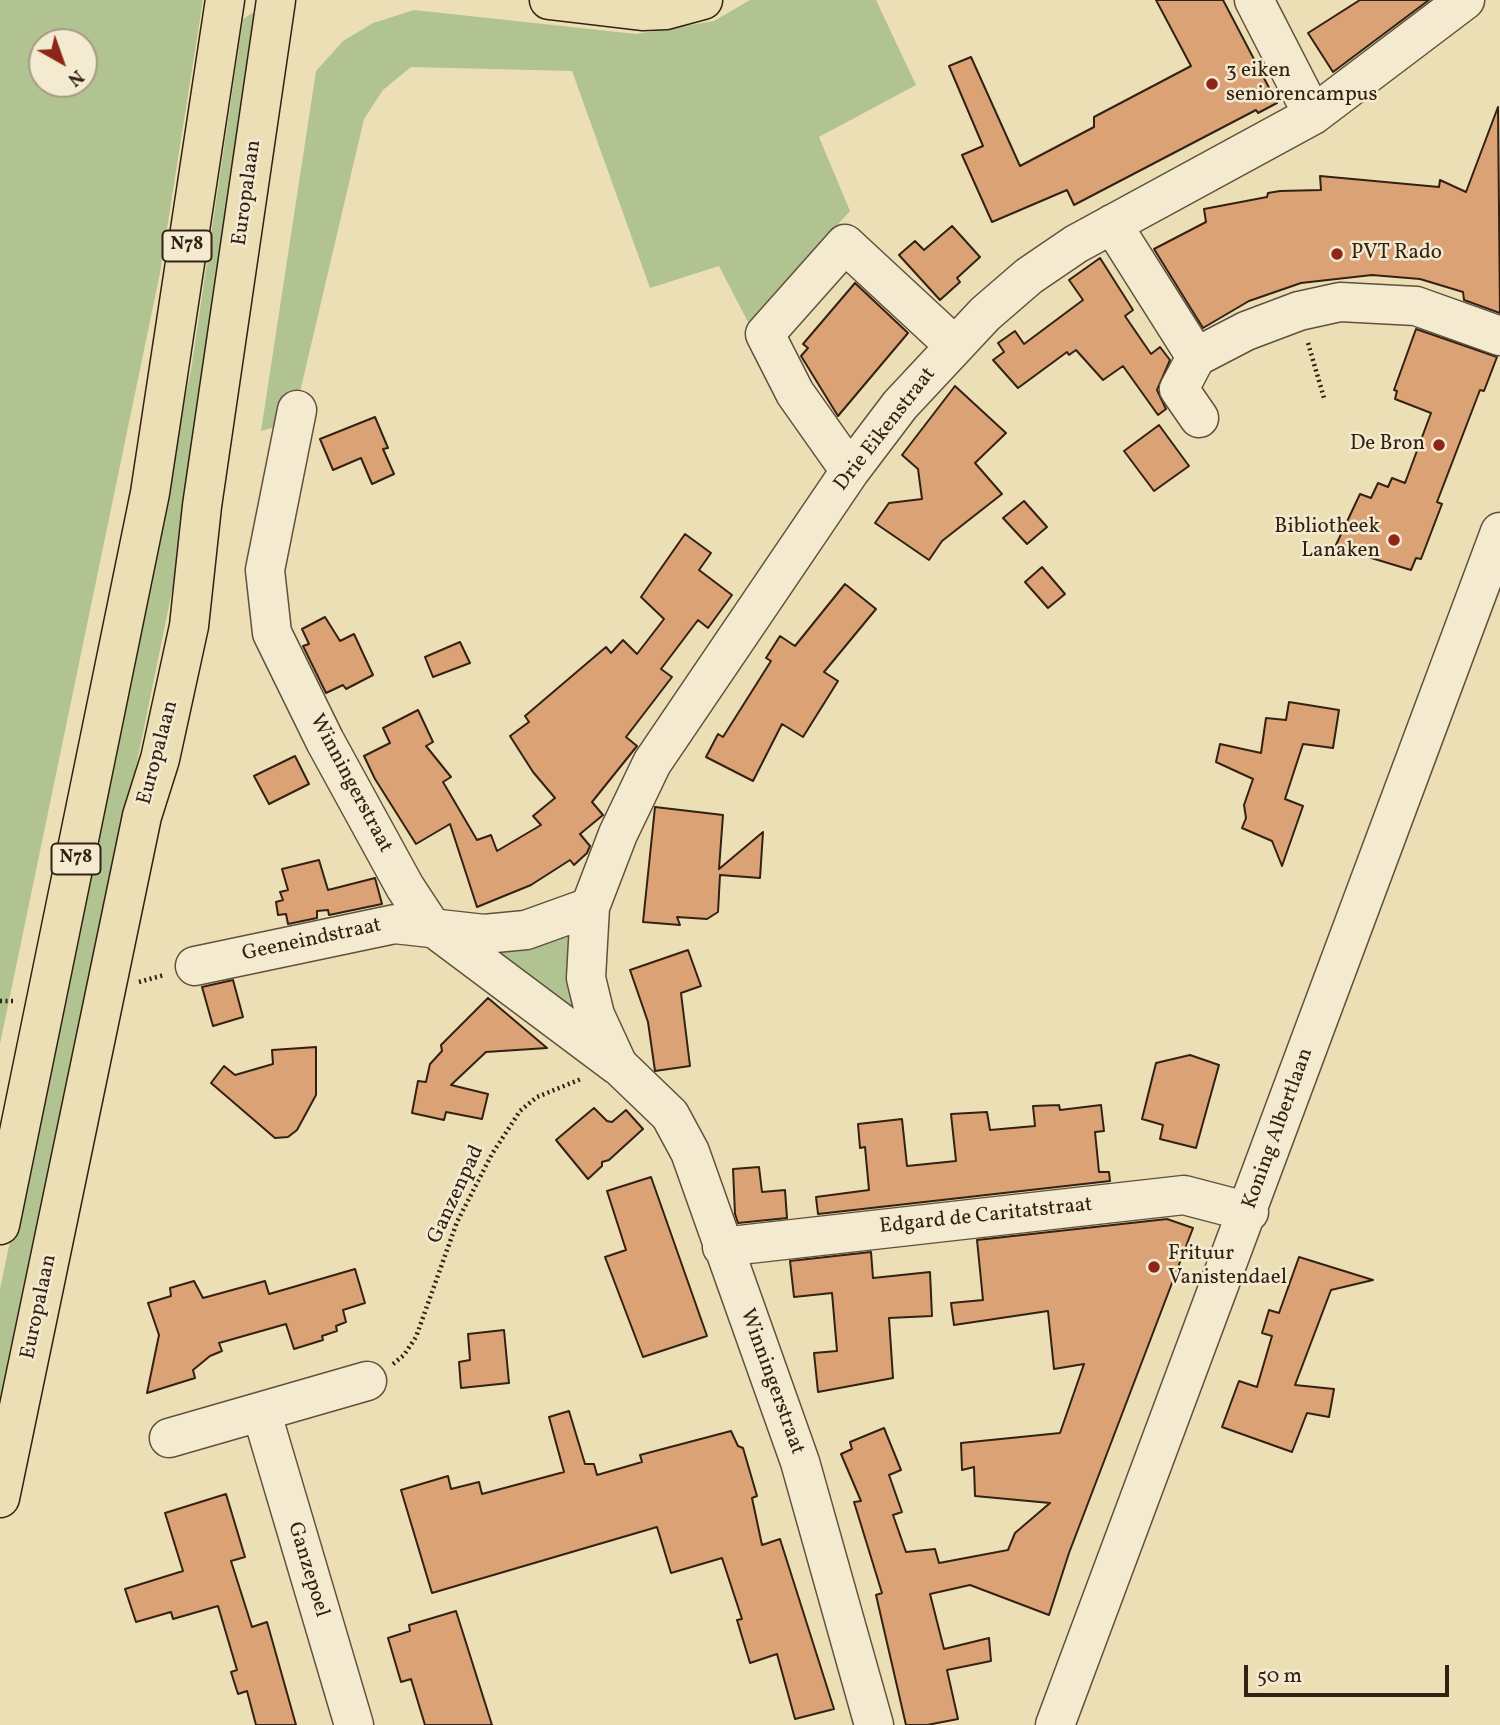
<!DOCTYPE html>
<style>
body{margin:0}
#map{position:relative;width:1500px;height:1725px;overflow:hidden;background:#ecdfb6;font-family:Vollkorn,serif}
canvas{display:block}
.north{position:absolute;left:28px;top:28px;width:70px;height:70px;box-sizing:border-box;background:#f3ead0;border:2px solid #a69a85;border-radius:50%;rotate:140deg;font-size:19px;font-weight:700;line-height:28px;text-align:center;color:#332114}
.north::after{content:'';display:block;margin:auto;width:24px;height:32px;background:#8f2418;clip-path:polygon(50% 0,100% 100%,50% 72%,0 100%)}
.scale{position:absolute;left:1244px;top:1665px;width:205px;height:32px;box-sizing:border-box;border:4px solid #332114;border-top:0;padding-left:9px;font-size:21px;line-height:24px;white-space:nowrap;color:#332114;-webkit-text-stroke:5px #f3ead0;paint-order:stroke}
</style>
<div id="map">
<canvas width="1500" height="1725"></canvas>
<div class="north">N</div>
<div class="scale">50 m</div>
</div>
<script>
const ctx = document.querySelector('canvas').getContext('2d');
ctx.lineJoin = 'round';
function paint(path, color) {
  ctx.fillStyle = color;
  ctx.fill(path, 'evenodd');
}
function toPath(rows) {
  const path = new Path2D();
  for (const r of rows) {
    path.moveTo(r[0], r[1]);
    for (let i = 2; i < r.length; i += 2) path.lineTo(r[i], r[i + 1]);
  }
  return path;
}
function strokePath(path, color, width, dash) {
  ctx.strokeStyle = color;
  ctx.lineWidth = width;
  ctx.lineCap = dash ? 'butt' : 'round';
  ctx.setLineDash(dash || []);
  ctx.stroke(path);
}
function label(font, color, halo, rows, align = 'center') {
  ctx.font = font + ' Vollkorn,serif';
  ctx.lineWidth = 5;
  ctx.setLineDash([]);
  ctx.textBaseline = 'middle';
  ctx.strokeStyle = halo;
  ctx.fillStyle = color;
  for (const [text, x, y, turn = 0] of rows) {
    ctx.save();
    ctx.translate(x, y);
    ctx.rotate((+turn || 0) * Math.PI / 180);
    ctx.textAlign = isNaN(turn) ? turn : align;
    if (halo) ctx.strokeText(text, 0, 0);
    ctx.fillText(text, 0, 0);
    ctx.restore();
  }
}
paint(toPath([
 [0,0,203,0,160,273,0,1044],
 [42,42,84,42,84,84,42,84],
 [750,0,876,0,916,85,819,137,850,211,749,324,719,266,650,288,572,71,411,67,383,90,364,119,293,422,261,431,316,71,343,41,373,23,414,10,636,34,714,21],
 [252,13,261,14,214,387,0,1429,0,1289,191,370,243,19],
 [573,930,578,1025,485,950]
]), '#b2c392');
const building = toPath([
 [1156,0,1223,0,1277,103,1258,113,1256,110,1074,205,1067,190,992,222,962,155,983,146,949,66,971,57,1020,166,1094,127,1094,117,1191,66,1156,0],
 [1360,0,1429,0,1333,72,1308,33,1360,0],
 [1498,107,1500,313,1464,300,1463,292,1420,279,1372,275,1301,283,1249,301,1203,328,1154,249,1206,222,1204,209,1267,197,1268,193,1280,191,1321,190,1320,176,1439,187,1440,180,1466,192,1498,107],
 [952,226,980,257,957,278,960,282,940,300,899,255,915,241,924,250,952,226],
 [1100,258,1133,310,1125,316,1151,354,1160,347,1170,360,1157,390,1166,409,1158,415,1123,366,1103,380,1076,350,1069,355,1067,352,1018,388,993,360,1004,352,998,343,1015,331,1024,344,1083,300,1069,280,1100,258],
 [855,283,908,333,838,416,801,356,808,348,803,344,855,283],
 [1416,329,1497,357,1484,391,1480,390,1437,502,1442,504,1421,559,1416,558,1411,570,1335,547,1360,494,1371,498,1378,483,1388,487,1392,478,1405,483,1431,413,1395,399,1397,391,1394,390,1416,329],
 [955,386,1006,433,975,463,1002,494,942,541,929,560,875,523,889,503,922,499,918,469,902,455,955,386],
 [375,417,388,448,383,449,394,474,372,484,361,458,333,470,320,439,375,417],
 [1159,425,1189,466,1154,491,1124,451,1159,425],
 [1024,501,1047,527,1027,544,1003,518,1024,501],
 [685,534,711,553,699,570,732,595,708,628,698,620,661,669,672,677,626,737,637,746,592,802,603,815,580,834,590,846,587,853,574,865,570,860,531,885,477,907,450,824,416,844,375,779,364,756,390,743,383,728,418,710,433,742,426,746,451,777,443,782,477,840,491,835,497,851,541,825,533,816,555,798,533,772,510,736,529,722,525,716,606,647,611,653,623,640,637,654,664,619,641,597,685,534],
 [1042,567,1065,594,1048,608,1025,582,1042,567],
 [845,584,876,609,824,672,838,681,803,737,782,724,753,781,706,757,718,734,723,737,771,661,766,658,780,636,795,646,845,584],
 [325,617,340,641,354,634,373,675,346,689,343,685,326,693,303,646,309,644,302,629,325,617],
 [460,642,470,663,433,677,425,657,460,642],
 [1289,702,1339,710,1333,748,1303,744,1285,799,1303,806,1282,866,1272,841,1242,828,1246,818,1244,805,1253,779,1216,762,1220,744,1261,753,1266,718,1286,720,1289,702],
 [295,756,309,784,269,804,254,776,295,756],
 [655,807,723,815,719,869,763,832,760,878,720,875,718,912,707,919,677,917,680,925,643,922,655,807],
 [319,860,328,890,375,878,382,904,329,915,328,910,317,911,317,918,288,924,286,914,278,915,276,902,283,900,280,892,288,890,282,869,319,860],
 [688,950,701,986,681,993,690,1066,655,1071,648,1022,630,970,688,950],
 [233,980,243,1017,213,1026,202,987,233,980],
 [488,998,547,1048,486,1052,451,1085,488,1094,482,1119,446,1112,444,1120,412,1113,418,1081,426,1082,430,1064,442,1051,441,1045,488,998],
 [316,1047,316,1095,297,1130,288,1137,275,1138,211,1083,224,1066,235,1075,273,1064,272,1050,316,1047],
 [1190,1055,1219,1065,1196,1148,1160,1139,1163,1125,1142,1119,1156,1063,1190,1055],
 [1059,1105,1060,1110,1101,1105,1104,1131,1095,1132,1099,1172,1109,1172,1110,1181,818,1214,816,1197,869,1190,865,1147,860,1148,858,1124,902,1119,907,1166,956,1161,951,1114,987,1112,990,1130,1035,1126,1033,1106,1059,1105],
 [594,1108,607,1121,612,1122,626,1110,643,1129,609,1160,602,1162,602,1166,588,1179,556,1140,594,1108],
 [759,1167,762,1192,785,1190,787,1218,738,1223,735,1214,733,1169,759,1167],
 [651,1177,707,1336,643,1357,605,1257,626,1250,607,1191,651,1177],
 [1167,1219,1193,1228,1069,1553,1049,1615,970,1585,930,1594,944,1649,989,1638,991,1661,947,1670,958,1719,927,1725,906,1725,876,1595,882,1593,854,1502,861,1501,841,1454,852,1449,850,1442,884,1428,901,1470,889,1475,902,1512,893,1515,906,1552,935,1549,939,1563,1008,1550,1015,1533,1050,1503,975,1496,974,1467,962,1470,961,1443,1060,1433,1084,1364,1054,1369,1048,1311,954,1325,951,1303,983,1300,977,1240,1167,1219],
 [871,1252,873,1278,930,1272,932,1316,889,1318,893,1378,818,1392,814,1353,837,1351,832,1293,794,1297,790,1261,871,1252],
 [1299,1257,1373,1280,1331,1290,1295,1385,1334,1389,1329,1417,1307,1413,1292,1452,1222,1427,1239,1381,1257,1387,1272,1336,1262,1333,1269,1310,1279,1313,1299,1257],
 [355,1269,365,1303,343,1310,346,1322,336,1326,337,1331,322,1336,323,1340,294,1349,286,1324,219,1343,222,1351,210,1356,193,1370,195,1378,147,1393,159,1335,148,1303,171,1296,170,1288,194,1281,203,1298,265,1281,269,1294,355,1269],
 [504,1330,509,1383,461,1388,459,1362,470,1360,468,1334,504,1330],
 [569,1411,585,1464,594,1464,597,1475,642,1462,640,1455,731,1431,738,1446,743,1448,757,1496,752,1498,762,1545,780,1539,834,1709,795,1719,777,1654,750,1663,737,1620,742,1619,722,1558,671,1573,657,1527,432,1593,401,1490,448,1476,451,1489,479,1482,482,1494,564,1472,549,1417,569,1411],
 [226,1494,245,1557,231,1561,252,1627,267,1622,296,1725,256,1725,247,1691,238,1694,231,1672,237,1670,218,1606,173,1619,171,1612,136,1622,125,1589,183,1571,165,1513,226,1494],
 [456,1611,492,1725,425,1725,411,1679,401,1682,388,1638,410,1631,409,1625,456,1611]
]);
paint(building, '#dba275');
strokePath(building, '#332114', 2);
const minor = toPath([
 [1254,0,1313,115],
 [1112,224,1196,357],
 [297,410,265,570,272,633,325,741,405,887,430,925,617,1065],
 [1199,418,1179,389,1196,357,1246,331,1299,311,1340,302,1416,306,1500,336],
 [850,471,795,393,765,334,845,244,955,346],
 [195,966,395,924,484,934,526,930,590,907],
 [722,1247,1184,1195,1249,1212],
 [262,1414,354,1725],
 [169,1438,367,1381],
 [874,1725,800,1462,690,1152,670,1115,618,1065,595,1015,586,978,590,907,618,834,652,763,850,471,900,405,985,314,1029,276,1076,244,1313,115,1465,0],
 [1055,1725,1500,532]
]);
const major = toPath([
 [549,0,642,11,666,10,703,0],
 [0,1225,150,493,225,0],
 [0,1498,142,816,160,759,189,626,202,506,276,0]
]);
strokePath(minor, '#61503c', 41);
strokePath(major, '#332114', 41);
strokePath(toPath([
 [1308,343,1324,398],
 [139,982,164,975],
 [0,1001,13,1001],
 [393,1364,404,1355,416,1337,457,1222,492,1154,520,1111,537,1097,581,1079]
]), '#332114', 4.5, [2, 3.5]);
strokePath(minor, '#f3ead0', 38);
strokePath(major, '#ecdfb6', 38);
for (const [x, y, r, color] of [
 [1212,84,7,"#8f2418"],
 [1337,254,7,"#8f2418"],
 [1439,445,7,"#8f2418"],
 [1394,540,7,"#8f2418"],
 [1154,1267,7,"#8f2418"]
]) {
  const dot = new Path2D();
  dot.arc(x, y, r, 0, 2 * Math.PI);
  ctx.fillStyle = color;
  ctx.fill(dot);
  strokePath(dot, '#f3ead0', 2.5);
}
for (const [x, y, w] of [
 [187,246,49],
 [76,859,49]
]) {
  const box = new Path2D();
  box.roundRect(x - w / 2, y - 15.5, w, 31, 5);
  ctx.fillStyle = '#f3ead0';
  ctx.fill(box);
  strokePath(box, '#332114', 2);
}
label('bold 19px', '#332114', null, [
 ["N78",187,246],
 ["N78",76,859]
]);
label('21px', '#332114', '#f3ead0', [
 ["3 eiken",1226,72],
 ["seniorencampus",1226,96],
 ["PVT Rado",1351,254],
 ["De Bron",1425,445,"right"],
 ["Bibliotheek",1380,528,"right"],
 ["Lanaken",1380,552,"right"],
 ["Frituur",1168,1255],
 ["Vanistendael",1168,1279]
], 'left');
label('21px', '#332114', '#f3ead0', [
 ["Europalaan",248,193,-82],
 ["Drie Eikenstraat",886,430,-52],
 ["Europalaan",159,753,-75],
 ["Winningerstraat",350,784,62],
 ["Geeneindstraat",312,941,-12],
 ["Koning Albertlaan",1279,1129,-70],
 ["Ganzenpad",457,1195,-65],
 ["Edgard de Caritatstraat",986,1217,-6],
 ["Europalaan",40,1307,-78],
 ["Winningerstraat",771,1382,70],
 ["Ganzepoel",307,1570,73]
]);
</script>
